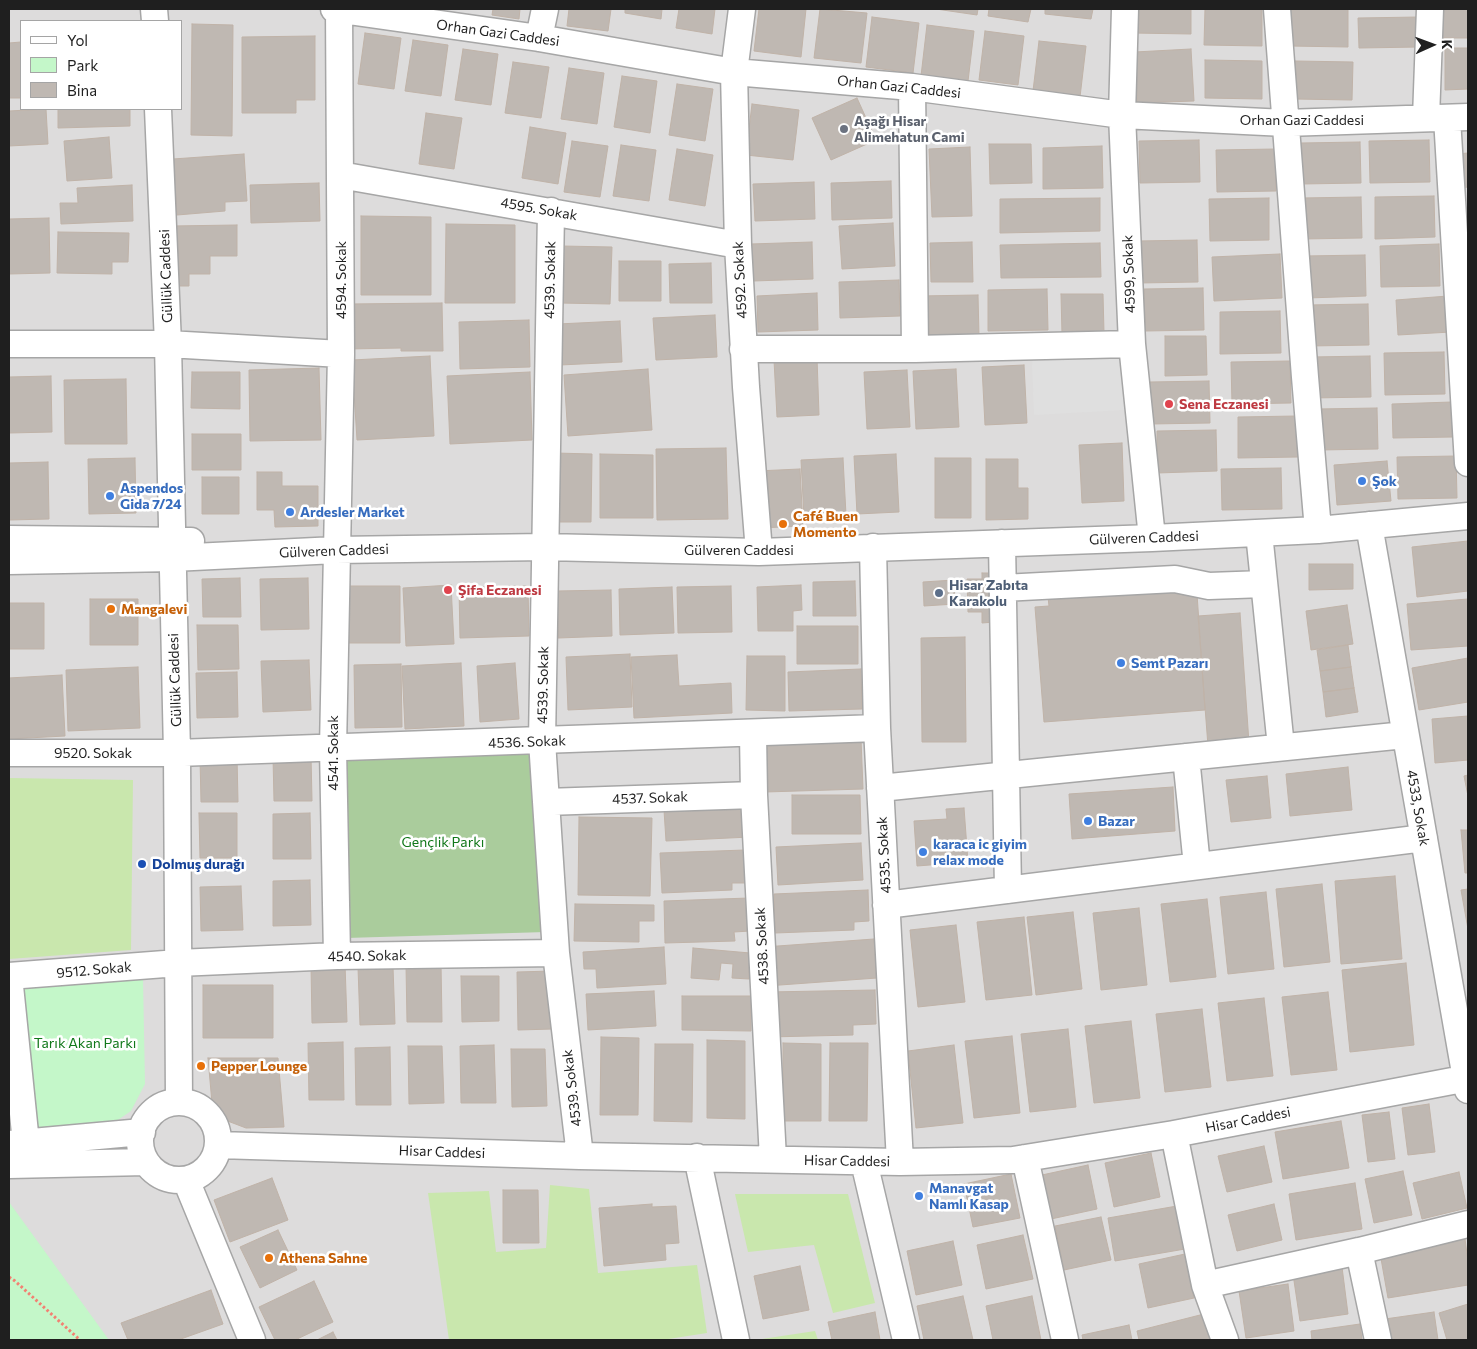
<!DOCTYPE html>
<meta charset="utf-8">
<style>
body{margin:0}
#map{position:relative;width:1477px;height:1349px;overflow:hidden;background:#efece5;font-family:Commissioner,sans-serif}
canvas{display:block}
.frame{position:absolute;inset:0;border:10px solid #1f1f1f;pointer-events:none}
.legend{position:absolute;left:20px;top:20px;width:162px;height:90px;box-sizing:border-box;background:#fff;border:1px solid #a5a5a5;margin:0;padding:6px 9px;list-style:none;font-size:15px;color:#1f1f1f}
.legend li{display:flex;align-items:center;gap:10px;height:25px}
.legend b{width:25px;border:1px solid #a5a5a5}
.north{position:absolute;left:1407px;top:20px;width:50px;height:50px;-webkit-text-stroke:4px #fff;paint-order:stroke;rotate:88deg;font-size:14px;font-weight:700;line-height:20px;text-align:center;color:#1f1f1f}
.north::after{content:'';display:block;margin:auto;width:18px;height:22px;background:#1f1f1f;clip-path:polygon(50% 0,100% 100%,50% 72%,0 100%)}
</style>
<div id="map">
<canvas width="1477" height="1349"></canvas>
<div class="frame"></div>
<ul class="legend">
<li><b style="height:6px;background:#fff"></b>Yol</li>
<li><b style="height:14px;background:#c4f7c9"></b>Park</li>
<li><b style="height:14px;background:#bfb8b2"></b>Bina</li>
</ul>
<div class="north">K</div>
</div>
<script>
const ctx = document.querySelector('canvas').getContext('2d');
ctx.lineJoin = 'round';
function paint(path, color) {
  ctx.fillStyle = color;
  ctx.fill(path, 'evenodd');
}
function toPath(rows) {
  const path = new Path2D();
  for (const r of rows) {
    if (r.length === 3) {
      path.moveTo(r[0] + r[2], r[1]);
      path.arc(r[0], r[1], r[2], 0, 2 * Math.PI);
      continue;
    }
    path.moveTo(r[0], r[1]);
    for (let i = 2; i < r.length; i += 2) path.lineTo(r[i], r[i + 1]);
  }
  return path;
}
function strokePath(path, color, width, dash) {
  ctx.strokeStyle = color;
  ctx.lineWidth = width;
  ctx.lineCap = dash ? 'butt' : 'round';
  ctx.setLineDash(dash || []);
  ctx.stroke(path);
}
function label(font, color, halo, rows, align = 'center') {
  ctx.font = font + ' Commissioner,sans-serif';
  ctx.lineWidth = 5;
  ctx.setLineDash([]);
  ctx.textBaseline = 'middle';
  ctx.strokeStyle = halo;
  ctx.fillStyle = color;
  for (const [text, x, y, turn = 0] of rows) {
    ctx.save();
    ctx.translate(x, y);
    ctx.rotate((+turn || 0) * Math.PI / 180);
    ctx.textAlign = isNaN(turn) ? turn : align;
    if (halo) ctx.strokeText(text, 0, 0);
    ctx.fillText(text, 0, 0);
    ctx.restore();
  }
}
paint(toPath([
 [9,9,1468,9,1468,1340,9,1340],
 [21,21,181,21,181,109,21,109]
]), '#dddcdc');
paint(toPath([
 [9,778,133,780,131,950,9,959],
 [550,1185,589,1189,598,1273,697,1265,707,1333,662,1340,449,1340,428,1193,489,1191,496,1252,546,1248],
 [735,1194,848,1194,875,1303,833,1313,814,1245,748,1252],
 [815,1331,818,1340,763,1340,762,1339]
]), '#c9e7ad');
paint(toPath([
 [540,747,546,932,346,938,340,753]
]), '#aacc9c');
paint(toPath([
 [143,979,145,1084,131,1111,106,1128,38,1135,18,986],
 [9,1202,109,1340,10,1340,9,1338]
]), '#c4f7c9');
paint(toPath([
 [1122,356,1125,410,1034,415,1032,361]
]), '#dfdfdf');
const building = toPath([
 [493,9,520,9,519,19,492,15,493,9],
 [569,9,611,9,608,31,567,26,569,9],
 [625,9,662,9,661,19,625,13,625,9],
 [679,9,715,9,712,34,676,28,679,9],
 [759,9,806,9,801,57,754,51,759,9],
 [820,9,867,13,861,63,814,58,820,9],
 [936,9,978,9,977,15,936,9],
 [989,9,1031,9,1028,22,988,16,989,9],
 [1045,9,1093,9,1091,19,1045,14,1045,9],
 [1133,9,1191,9,1191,34,1133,33,1133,9],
 [1205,9,1262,9,1262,46,1204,45,1205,9],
 [1290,9,1348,9,1348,47,1290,46,1290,9],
 [1439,9,1468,9,1468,38,1439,38,1439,9],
 [872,17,919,23,913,73,866,67,872,17],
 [1419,17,1419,47,1359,48,1358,18,1419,17],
 [192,24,233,25,232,136,191,135,192,24],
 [927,25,974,31,968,81,921,76,927,25],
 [985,31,1024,36,1018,85,979,80,985,31],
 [365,33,401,38,394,89,358,84,365,33],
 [315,36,315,100,296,100,296,113,242,113,242,37,315,36],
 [413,40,448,45,441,96,405,91,413,40],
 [1039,41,1086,46,1080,97,1033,91,1039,41],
 [21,42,21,98,9,98,9,43,21,42],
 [1445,48,1468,48,1468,89,1445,90,1445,48],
 [463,49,498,54,491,105,455,100,463,49],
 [1191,49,1194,101,1137,103,1135,52,1191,49],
 [1205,60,1262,61,1262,99,1205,98,1205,60],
 [1295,61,1353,62,1352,100,1295,99,1295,61],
 [513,62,549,67,541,118,505,113,513,62],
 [569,68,604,73,597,124,561,119,569,68],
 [622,76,657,81,650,133,614,127,622,76],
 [677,84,713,89,705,141,669,135,677,84],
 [857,98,876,140,831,160,812,118,857,98],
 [752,104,799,110,793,160,746,155,752,104],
 [46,109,48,144,9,146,9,111,46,109],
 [58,109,130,109,130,126,58,128,58,109],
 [426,113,462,118,454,169,419,164,426,113],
 [530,127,566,133,558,184,522,178,530,127],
 [109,137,112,178,67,181,64,141,109,137],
 [1199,140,1200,182,1140,183,1139,141,1199,140],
 [1429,140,1430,182,1370,183,1369,141,1429,140],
 [572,141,608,146,600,197,564,192,572,141],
 [1360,142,1361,183,1301,184,1301,143,1360,142],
 [989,144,1031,144,1032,183,990,184,989,144],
 [621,145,656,150,649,201,613,196,621,145],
 [1102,146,1103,188,1043,189,1043,148,1102,146],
 [970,147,972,216,932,217,929,149,970,147],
 [677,149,713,155,705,206,669,200,677,149],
 [1276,149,1276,191,1217,192,1216,150,1276,149],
 [1468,153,1468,187,1459,188,1457,154,1468,153],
 [244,154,247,201,225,202,225,211,177,215,173,159,244,154],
 [891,181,892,218,832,220,831,183,891,181],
 [814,182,815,219,755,221,753,184,814,182],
 [319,183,320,221,251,223,250,185,319,183],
 [132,185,133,221,61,224,60,203,78,203,77,188,132,185],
 [1434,196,1435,237,1375,239,1375,197,1434,196],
 [1361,197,1362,238,1302,239,1302,198,1361,197],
 [1100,198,1100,231,1000,233,1000,199,1100,198],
 [1269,198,1269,240,1210,241,1209,199,1269,198],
 [361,216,431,217,431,295,361,295,361,216],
 [49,218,50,273,9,274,9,219,49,218],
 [893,223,895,266,842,269,839,226,893,223],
 [446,224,515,225,515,303,445,303,446,224],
 [237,225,237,256,210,256,210,274,189,274,189,286,174,286,172,226,237,225],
 [58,232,129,233,128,262,112,262,112,274,57,273,58,232],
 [1197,240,1198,282,1138,283,1138,241,1197,240],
 [812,242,813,279,753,281,751,244,812,242],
 [972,242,973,282,931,282,930,243,972,242],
 [1100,243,1101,277,1001,278,1000,245,1100,243],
 [1439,244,1440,286,1381,287,1380,246,1439,244],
 [561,246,612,247,610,304,560,303,561,246],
 [1280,254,1282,298,1214,301,1212,257,1280,254],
 [1365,255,1366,296,1307,298,1305,256,1365,255],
 [619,261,661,261,661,301,619,301,619,261],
 [711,263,712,303,670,303,669,264,711,263],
 [899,280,900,316,840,318,839,282,899,280],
 [1203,288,1204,330,1145,331,1144,289,1203,288],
 [1047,289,1048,330,988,331,988,290,1047,289],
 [817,293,818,330,758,332,757,296,817,293],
 [1061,294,1103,294,1104,333,1062,334,1061,294],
 [978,295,979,337,919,338,919,296,978,295],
 [1448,296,1451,332,1398,335,1396,300,1448,296],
 [442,303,443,351,401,351,401,348,347,349,349,304,442,303],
 [1368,304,1369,345,1309,346,1308,305,1368,304],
 [1280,311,1281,353,1220,354,1220,312,1280,311],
 [715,315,717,357,656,360,653,318,715,315],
 [529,320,530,367,460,369,459,322,529,320],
 [620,321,622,362,560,365,558,324,620,321],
 [1165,336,1206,336,1207,375,1165,376,1165,336],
 [1444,352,1445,394,1385,395,1384,353,1444,352],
 [430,356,434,436,357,440,352,360,430,356],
 [1370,356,1371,397,1311,398,1311,357,1370,356],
 [817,358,819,415,777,417,774,360,817,358],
 [1290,361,1291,403,1232,404,1231,362,1290,361],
 [1024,365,1027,423,985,425,982,367,1024,365],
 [319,368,321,440,250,441,249,370,319,368],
 [648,369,652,430,568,436,564,375,648,369],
 [956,369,959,427,916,429,913,371,956,369],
 [907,370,910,427,867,429,864,372,907,370],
 [192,372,240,372,240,409,191,408,192,372],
 [530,372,532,440,450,444,447,376,530,372],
 [51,376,52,432,9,433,9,377,51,376],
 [126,379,127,444,65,444,64,380,126,379],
 [1209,381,1210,423,1150,424,1150,382,1209,381],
 [1452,402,1453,437,1393,438,1392,404,1452,402],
 [1377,408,1378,449,1319,450,1318,409,1377,408],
 [1297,416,1298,457,1238,458,1238,417,1297,416],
 [1216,430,1217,471,1157,473,1157,431,1216,430],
 [192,434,241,434,241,470,192,470,192,434],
 [1122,443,1124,501,1082,503,1079,445,1122,443],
 [726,448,728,519,657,520,656,449,726,448],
 [555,453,592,454,591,522,554,522,555,453],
 [600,454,653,455,653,518,600,518,600,454],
 [896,454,899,512,857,514,854,456,896,454],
 [1456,456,1457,498,1398,499,1397,457,1456,456],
 [135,458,136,513,89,514,88,459,135,458],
 [843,458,846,515,804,517,801,460,843,458],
 [935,458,971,458,971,518,935,518,935,458],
 [986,459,1018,459,1018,488,1028,488,1028,519,986,520,986,459],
 [1387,461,1391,501,1337,505,1334,465,1387,461],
 [48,462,49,519,9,520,9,463,48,462],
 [1281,468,1282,509,1222,510,1221,469,1281,468],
 [800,469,803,526,760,528,757,471,800,469],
 [257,472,282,472,282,486,318,486,318,526,275,527,274,510,257,510,257,472],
 [202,477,239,477,239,514,202,514,202,477],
 [1468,541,1468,591,1417,597,1412,547,1468,541],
 [1309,564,1353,564,1353,589,1309,590,1309,564],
 [982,573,992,573,994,622,982,623,982,612,968,612,967,579,982,579,982,573],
 [240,578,241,617,203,617,202,579,240,578],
 [308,578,309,629,261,630,260,579,308,578],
 [954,580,955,604,924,606,923,582,954,580],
 [855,581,856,616,813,616,813,582,855,581],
 [451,585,454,644,406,646,403,588,451,585],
 [801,585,802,610,793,611,793,631,758,631,757,587,801,585],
 [343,586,400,586,400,643,343,643,343,586],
 [528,586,529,636,460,638,459,587,528,586],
 [731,586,732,632,678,633,677,587,731,586],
 [672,587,674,633,620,635,619,589,672,587],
 [1182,587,1183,595,1197,594,1205,710,1044,722,1035,607,1049,606,1048,597,1182,587],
 [611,590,612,636,558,638,557,591,611,590],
 [90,599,138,599,138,645,90,645,90,599],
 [1468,599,1468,646,1411,650,1407,604,1468,599],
 [9,603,44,603,44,649,9,649,9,603],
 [1347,605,1353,644,1311,650,1306,611,1347,605],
 [1240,613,1249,743,1208,746,1198,616,1240,613],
 [197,625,238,625,239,669,198,670,197,625],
 [797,626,858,626,858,664,797,664,797,626],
 [965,637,966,742,922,742,921,638,965,637],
 [1348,645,1351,667,1320,671,1317,650,1348,645],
 [630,654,632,707,568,710,566,657,630,654],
 [677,655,679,686,731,683,732,713,634,718,631,657,677,655],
 [747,656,785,656,785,711,746,710,747,656],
 [1468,658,1468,702,1419,710,1412,668,1468,658],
 [309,660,311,710,263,712,261,661,309,660],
 [461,663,464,726,405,729,402,666,461,663],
 [515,663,519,719,480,722,477,666,515,663],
 [401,664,402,727,355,728,354,665,401,664],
 [138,667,140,728,68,731,66,670,138,667],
 [1351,667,1354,688,1323,692,1320,671,1351,667],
 [861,669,862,709,789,711,788,672,861,669],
 [237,672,238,717,197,718,196,673,237,672],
 [62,675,65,736,9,739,9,678,62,675],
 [1354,688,1358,712,1326,717,1323,692,1354,688],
 [1468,716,1468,760,1435,763,1432,719,1468,716],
 [861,739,863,789,765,792,763,742,861,739],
 [273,756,311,756,312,801,274,801,273,756],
 [200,757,237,757,238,802,201,802,200,757],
 [1348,767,1352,810,1290,816,1286,774,1348,767],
 [1468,775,1468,796,1464,776,1468,775],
 [1267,776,1271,818,1231,822,1226,780,1267,776],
 [1173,787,1175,831,1072,839,1069,794,1173,787],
 [792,795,860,795,861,834,792,834,792,795],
 [749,806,750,837,666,841,664,810,749,806],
 [964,808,968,862,917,866,914,821,947,819,946,809,964,808],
 [199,813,237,813,237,858,200,858,199,813],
 [310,813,311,859,273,859,273,814,310,813],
 [579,817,652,818,650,896,578,895,579,817],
 [1461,830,1468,830,1468,873,1465,873,1461,830],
 [861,843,863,880,778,885,776,847,861,843],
 [745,850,746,883,732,883,732,890,662,893,660,853,745,850],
 [1395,876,1402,959,1341,964,1335,881,1395,876],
 [310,880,311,925,273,926,273,881,310,880],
 [1322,884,1330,962,1284,967,1276,889,1322,884],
 [241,886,243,930,201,931,200,887,241,886],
 [1468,889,1468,929,1461,890,1468,889],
 [868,890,869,921,854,922,854,930,775,933,774,894,868,890],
 [1266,892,1274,969,1228,974,1220,897,1266,892],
 [749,898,750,931,734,932,735,941,665,943,664,901,749,898],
 [1207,899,1216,977,1170,982,1161,904,1207,899],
 [575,904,654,905,654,921,639,921,639,942,574,941,575,904],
 [1139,908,1147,985,1101,990,1093,913,1139,908],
 [1073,912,1082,989,1036,995,1027,917,1073,912],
 [1024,917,1032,995,986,1000,977,922,1024,917],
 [956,925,965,1002,918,1007,910,930,956,925],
 [874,939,877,978,766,986,764,947,874,939],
 [664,947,666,984,597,988,596,969,584,969,583,952,664,947],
 [693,948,750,953,749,979,732,978,733,964,721,963,719,980,691,978,693,948],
 [1406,963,1414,1045,1350,1052,1342,970,1406,963],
 [345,964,347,1022,312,1023,311,965,345,964],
 [441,964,442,1022,407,1022,406,965,441,964],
 [358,967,393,967,395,1024,360,1025,358,967],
 [552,971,553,1029,518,1030,517,972,552,971],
 [461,976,499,976,499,1021,462,1022,461,976],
 [203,985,273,985,273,1038,203,1038,203,985],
 [875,990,876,1024,853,1025,853,1035,768,1037,768,992,875,990],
 [654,991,656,1026,588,1030,586,994,654,991],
 [1328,992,1337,1070,1291,1075,1282,997,1328,992],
 [682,996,751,996,751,1031,682,1030,682,996],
 [1264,998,1273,1076,1227,1081,1218,1003,1264,998],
 [1202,1009,1211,1087,1165,1092,1156,1014,1202,1009],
 [1131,1021,1140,1098,1094,1103,1085,1026,1131,1021],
 [1068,1029,1076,1107,1030,1112,1021,1034,1068,1029],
 [1012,1036,1020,1113,974,1118,965,1041,1012,1036],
 [601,1037,639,1038,638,1115,600,1115,601,1037],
 [707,1040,745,1041,745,1119,707,1118,707,1040],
 [343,1042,344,1100,309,1100,308,1043,343,1042],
 [783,1043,821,1044,821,1121,783,1121,783,1043],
 [830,1043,868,1043,867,1121,829,1121,830,1043],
 [655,1044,693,1044,692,1122,654,1121,655,1044],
 [494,1045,496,1103,461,1103,460,1046,494,1045],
 [954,1045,963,1123,916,1128,908,1051,954,1045],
 [408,1046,442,1046,444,1103,409,1104,408,1046],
 [390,1047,391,1105,356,1105,355,1048,390,1047],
 [511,1049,545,1049,547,1106,512,1107,511,1049],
 [208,1058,278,1058,284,1127,246,1128,225,1120,212,1103,208,1058],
 [1429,1104,1435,1152,1408,1155,1402,1108,1429,1104],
 [1389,1112,1395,1159,1368,1162,1362,1115,1389,1112],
 [1341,1121,1349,1168,1283,1179,1275,1132,1341,1121],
 [1264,1146,1272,1182,1227,1192,1218,1156,1264,1146],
 [1151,1153,1160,1197,1114,1207,1105,1163,1151,1153],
 [1088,1165,1097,1209,1051,1219,1042,1175,1088,1165],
 [1403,1171,1412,1215,1374,1223,1365,1179,1403,1171],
 [1459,1172,1467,1208,1422,1219,1413,1183,1459,1172],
 [1011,1174,1020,1218,973,1227,964,1184,1011,1174],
 [272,1178,288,1220,230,1242,214,1200,272,1178],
 [1355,1183,1362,1229,1296,1240,1289,1194,1355,1183],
 [503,1190,538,1190,539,1243,503,1243,503,1190],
 [652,1204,652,1207,676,1206,679,1243,665,1244,666,1260,604,1266,599,1208,652,1204],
 [1274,1204,1282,1240,1237,1251,1228,1215,1274,1204],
 [1177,1206,1185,1249,1115,1261,1108,1218,1177,1206],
 [1101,1217,1111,1260,1064,1270,1055,1226,1101,1217],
 [278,1230,297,1270,260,1288,240,1247,278,1230],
 [1023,1235,1033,1279,986,1289,977,1245,1023,1235],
 [1465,1239,1468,1261,1468,1285,1388,1298,1380,1253,1465,1239],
 [953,1241,962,1285,916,1295,907,1251,953,1241],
 [1185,1254,1194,1298,1148,1308,1139,1264,1185,1254],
 [800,1266,809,1310,763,1319,754,1276,800,1266],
 [1342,1267,1348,1314,1300,1321,1293,1274,1342,1267],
 [314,1281,333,1322,295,1340,275,1340,259,1307,314,1281],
 [1288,1284,1294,1331,1246,1338,1239,1291,1288,1284],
 [211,1290,223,1324,178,1340,128,1340,121,1323,211,1290],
 [963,1296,973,1340,924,1340,917,1306,963,1296],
 [1032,1296,1041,1340,993,1340,986,1306,1032,1296],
 [1468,1304,1468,1340,1447,1340,1439,1313,1468,1304],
 [875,1312,880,1340,832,1340,828,1322,875,1312],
 [1434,1312,1438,1340,1388,1340,1385,1319,1434,1312],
 [1204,1314,1210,1340,1139,1340,1137,1331,1204,1314],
 [1360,1324,1362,1340,1312,1340,1311,1331,1360,1324],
 [1129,1325,1132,1340,1083,1340,1082,1335,1129,1325],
 [333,1332,337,1340,317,1340,333,1332]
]);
paint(building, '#bfb8b2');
strokePath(building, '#c0b3a8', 1);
const minor = toPath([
 [154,9,155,21],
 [334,9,539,38,734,72,912,87,1122,115,1285,123,1468,117],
 [742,9,734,72,738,245,746,387,759,552],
 [1125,9,1122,115,1132,344,1152,538],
 [1277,9,1305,377,1318,530],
 [539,38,545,9],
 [912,87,915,349],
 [158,109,168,344,177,753,179,1102],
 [1426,118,1430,9],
 [1447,118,1468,463],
 [340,175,738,245],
 [551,211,542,741,556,953,580,1156],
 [9,344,168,344,341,354],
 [743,349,915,349,1132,344],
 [1369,525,1468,1090],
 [1259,533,1281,747],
 [9,539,191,541],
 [1002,543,1008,890],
 [873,547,877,728,900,1162],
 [9,561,173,558,336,550,545,547,759,552,1152,538,1318,530,1468,516],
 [1003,588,1175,579,1209,586,1264,584],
 [753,734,754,795,773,1159],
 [9,753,177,753,877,728],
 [1186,757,1197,866],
 [880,788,1405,735],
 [546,802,754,795],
 [886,905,1424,838],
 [337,956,333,748,341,354,339,9],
 [9,976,178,963,337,956,556,953],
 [9,976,26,1143],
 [179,1141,39],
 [1174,1134,1205,1285,1225,1340],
 [10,1144,142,1132],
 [218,1145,580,1156,900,1162,1013,1160,1174,1134,1468,1078],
 [697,1157,736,1340],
 [1025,1158,1065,1340],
 [864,1162,906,1340],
 [9,1165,146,1162],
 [186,1180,252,1340],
 [1359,1251,1378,1340],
 [1205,1285,1359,1251,1468,1224]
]);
strokePath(minor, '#a6a6a6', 29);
strokePath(toPath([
 [9,1277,15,1281,80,1340]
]), '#f38072', 3, [2.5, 2.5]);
strokePath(minor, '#fff', 26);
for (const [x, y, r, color] of [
 [844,129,5,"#6b7280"],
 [1169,404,5,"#e0444e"],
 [1362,481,5,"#3f7fe0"],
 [110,496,5,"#3f7fe0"],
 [290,512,5,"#3f7fe0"],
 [783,524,5,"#e8710a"],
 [448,590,5,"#e0444e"],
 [939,593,5,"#5c6f8a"],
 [111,609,5,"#e8710a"],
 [1121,663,5,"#3f7fe0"],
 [1088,821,5,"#3f7fe0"],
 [923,852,5,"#3f7fe0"],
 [142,864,5,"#1a4fb4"],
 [201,1066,5,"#e8710a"],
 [919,1196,5,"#3f7fe0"],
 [269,1258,5,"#e8710a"]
]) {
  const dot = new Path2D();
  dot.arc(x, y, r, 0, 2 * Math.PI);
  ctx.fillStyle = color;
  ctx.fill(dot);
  strokePath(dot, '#fff', 2);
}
label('14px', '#1f1f1f', '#fff', [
 ["Orhan Gazi Caddesi",498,33,8],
 ["Orhan Gazi Caddesi",899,87,6],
 ["Orhan Gazi Caddesi",1302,120],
 ["4595. Sokak",539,209,10],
 ["4599, Sokak",1129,274,-92],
 ["Güllük Caddesi",166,276,-92],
 ["4594. Sokak",341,280,-90],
 ["4539. Sokak",550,280,-89],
 ["4592. Sokak",740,280,-93],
 ["Gülveren Caddesi",1144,538,-2],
 ["Gülveren Caddesi",739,550],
 ["Gülveren Caddesi",334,551,-2],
 ["Güllük Caddesi",175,680,-92],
 ["4539. Sokak",543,685,-89],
 ["4536. Sokak",527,742,-2],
 ["9520. Sokak",93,753],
 ["4541. Sokak",333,753,-90],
 ["4537. Sokak",650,798,-2],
 ["4533, Sokak",1418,808,80],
 ["4535. Sokak",884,855,-93],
 ["4538. Sokak",762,946,-93],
 ["4540. Sokak",367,956,-1],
 ["9512. Sokak",94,970,-5],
 ["4539. Sokak",572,1088,-97],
 ["Hisar Caddesi",1248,1120,-11],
 ["Hisar Caddesi",442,1152,2],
 ["Hisar Caddesi",847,1161,1]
]);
label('bold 14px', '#5b616d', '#fff', [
 ["Aşağı Hisar",854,121],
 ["Alimehatun Cami",854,137]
], 'left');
label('bold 14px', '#be3a42', '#fff', [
 ["Sena Eczanesi",1179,404],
 ["Şifa Eczanesi",458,590]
], 'left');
label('bold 14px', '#366cbe', '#fff', [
 ["Şok",1372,481],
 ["Aspendos",120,488],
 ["Gida 7/24",120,504],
 ["Ardesler Market",300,512],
 ["Semt Pazarı",1131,663],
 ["Bazar",1098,821],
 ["karaca ic giyim",933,844],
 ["relax mode",933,860],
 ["Manavgat",929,1188],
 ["Namlı Kasap",929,1204]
], 'left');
label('bold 14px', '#c56008', '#fff', [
 ["Café Buen",793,516],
 ["Momento",793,532],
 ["Mangalevi",121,609],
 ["Pepper Lounge",211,1066],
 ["Athena Sahne",279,1258]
], 'left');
label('bold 14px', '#4e5e75', '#fff', [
 ["Hisar Zabıta",949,585],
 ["Karakolu",949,601]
], 'left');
label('14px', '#11781a', '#fff', [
 ["Gençlik Parkı",443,842],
 ["Tarık Akan Parkı",85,1043]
]);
label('bold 14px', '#164399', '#fff', [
 ["Dolmuş durağı",152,864]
], 'left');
</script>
